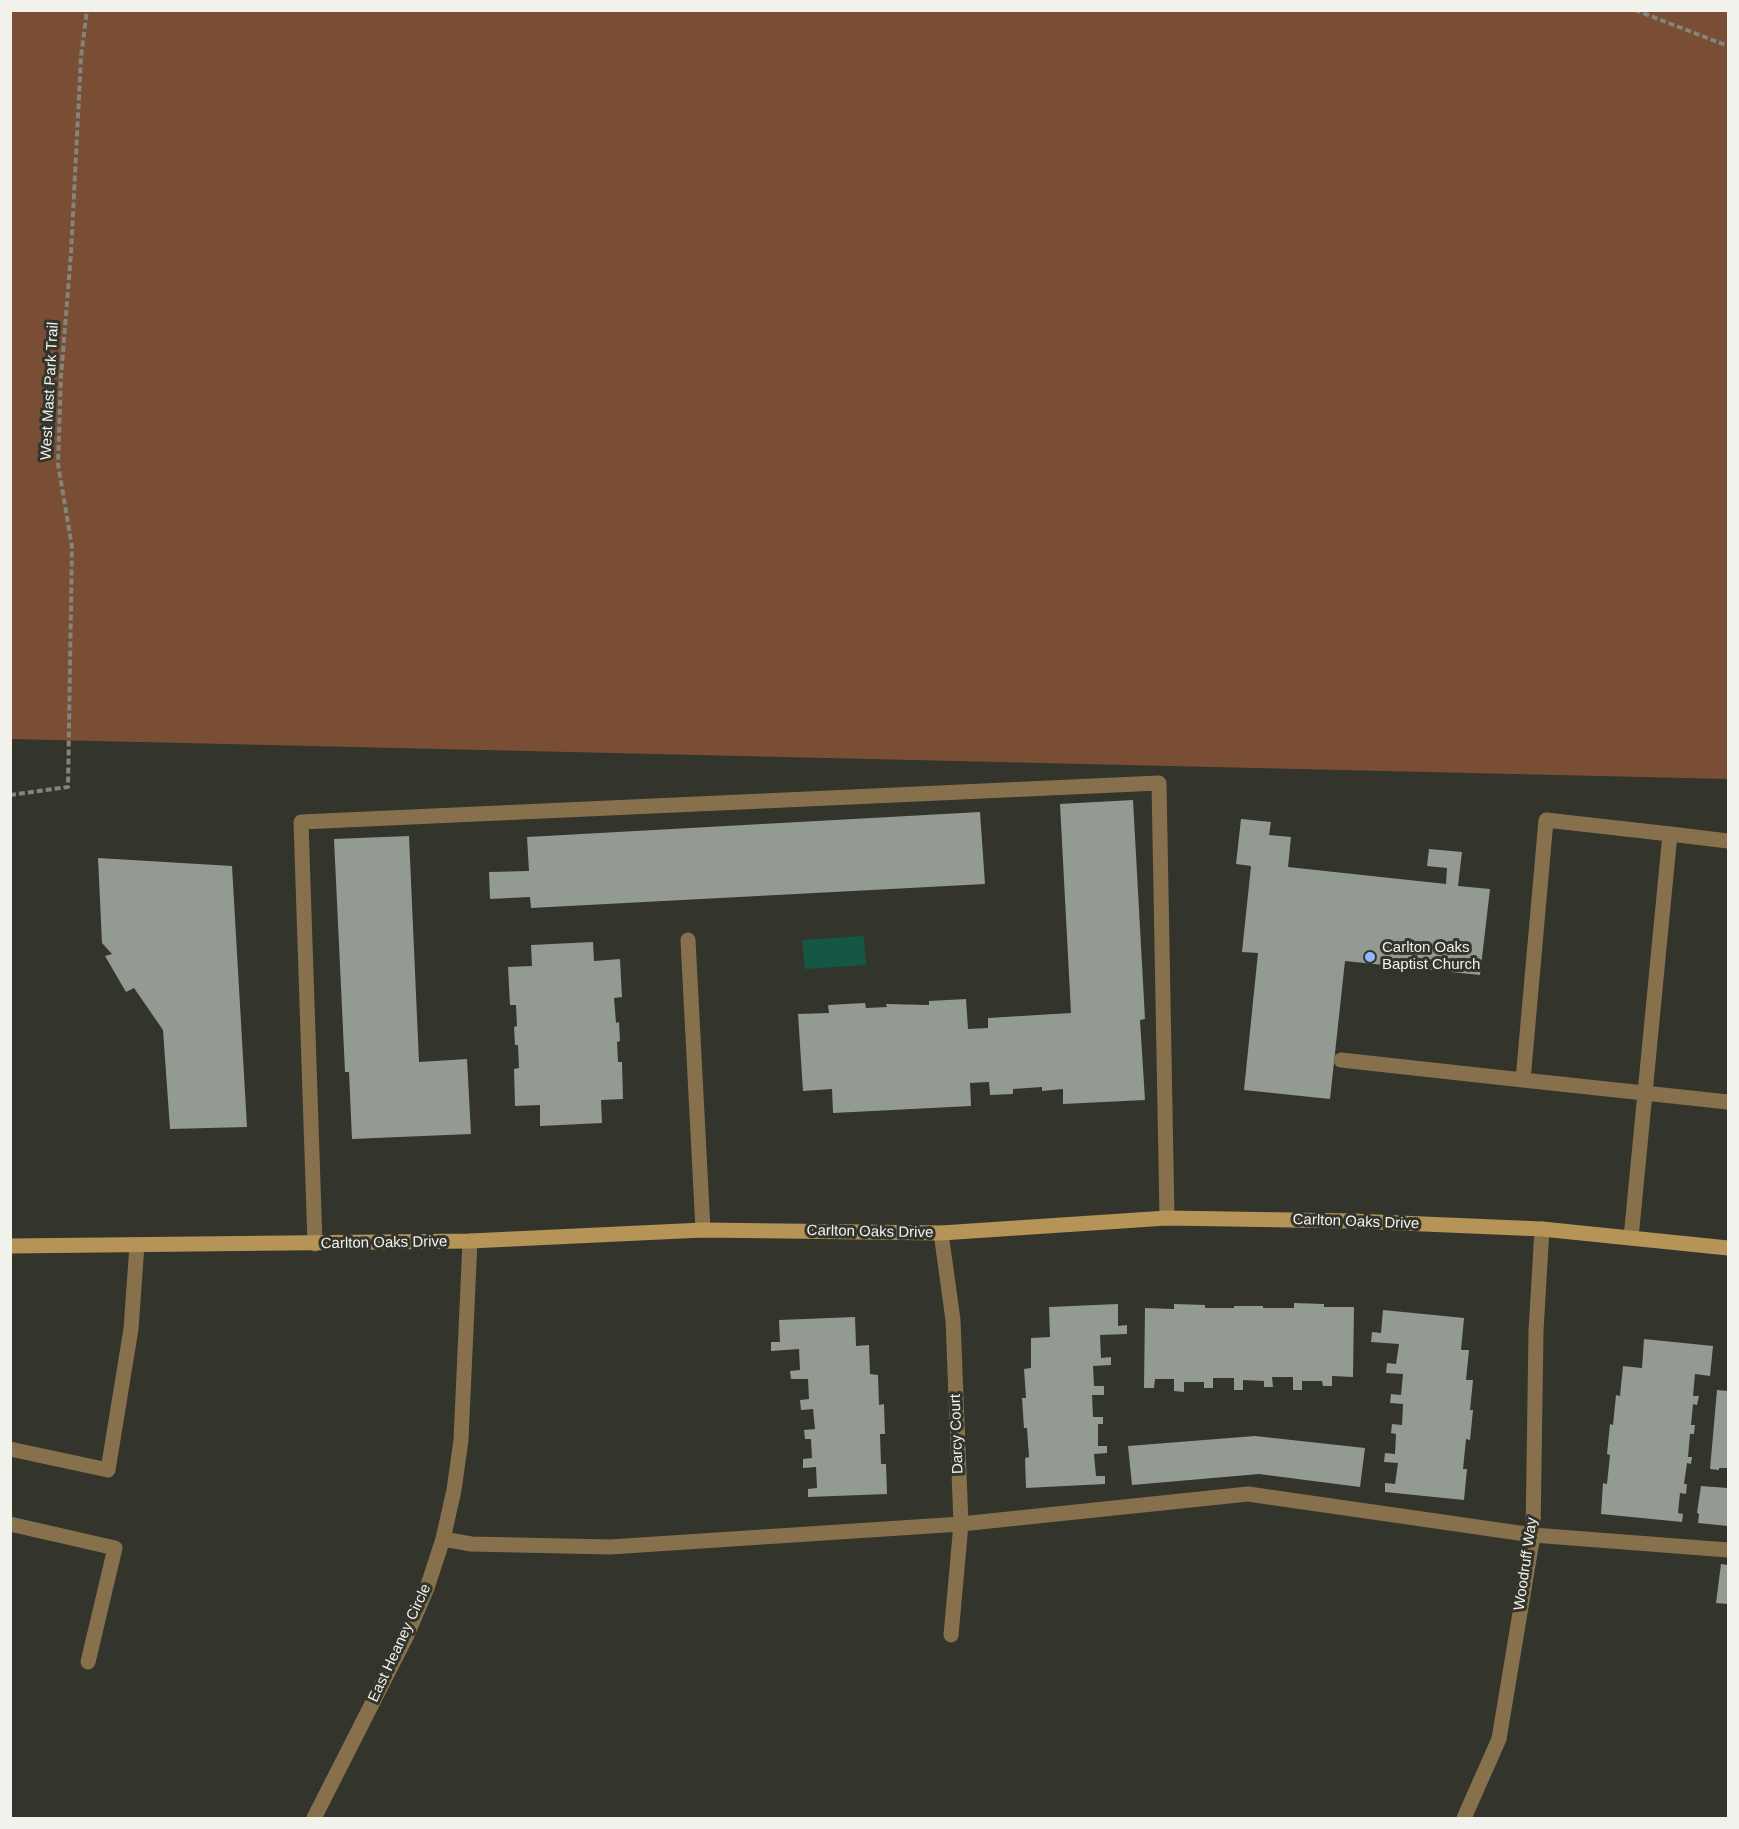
<!DOCTYPE html>
<style>
body{margin:0}
#map{position:relative;width:1739px;height:1829px;overflow:hidden;background:#33342b;font-family:Arial,sans-serif}
canvas{display:block}
.frame{position:absolute;inset:0;border:12px solid #f1f2ec;pointer-events:none}
</style>
<div id="map">
<canvas width="1739" height="1829"></canvas>
<div class="frame"></div>
</div>
<script>
const ctx = document.querySelector('canvas').getContext('2d');
ctx.lineJoin = 'round';
function paint(path, color) {
  ctx.fillStyle = color;
  ctx.fill(path, 'evenodd');
}
function toPath(rows) {
  const path = new Path2D();
  for (const r of rows) {
    path.moveTo(r[0], r[1]);
    for (let i = 2; i < r.length; i += 2) path.lineTo(r[i], r[i + 1]);
  }
  return path;
}
function strokePath(path, color, width, dash) {
  ctx.strokeStyle = color;
  ctx.lineWidth = width;
  ctx.lineCap = dash ? 'butt' : 'round';
  ctx.setLineDash(dash || []);
  ctx.stroke(path);
}
function label(font, color, halo, rows, align = 'center') {
  ctx.font = font + ' Arial,sans-serif';
  ctx.lineWidth = 6;
  ctx.setLineDash([]);
  ctx.textBaseline = 'middle';
  ctx.strokeStyle = halo;
  ctx.fillStyle = color;
  for (const [text, x, y, turn = 0] of rows) {
    ctx.save();
    ctx.translate(x, y);
    ctx.rotate((+turn || 0) * Math.PI / 180);
    ctx.textAlign = isNaN(turn) ? turn : align;
    if (halo) ctx.strokeText(text, 0, 0);
    ctx.fillText(text, 0, 0);
    ctx.restore();
  }
}
paint(toPath([
 [11,10,1728,11,1728,779,11,739]
]), '#7a4e34');
paint(toPath([
 [864,936,866,965,805,969,802,940]
]), '#155745');
paint(toPath([
 [1133,800,1145,1019,1140,1020,1145,1100,1063,1104,1063,1089,1042,1091,1042,1087,1013,1089,1013,1094,990,1095,989,1082,970,1083,971,1106,833,1113,832,1089,803,1091,798,1014,829,1013,828,1005,865,1003,866,1008,887,1007,886,1004,929,1005,929,1001,966,999,968,1029,988,1028,988,1018,1071,1013,1060,804],
 [980,812,985,884,531,908,530,897,490,899,489,872,529,871,527,837],
 [1241,819,1271,822,1269,835,1291,837,1288,867,1446,884,1447,868,1427,866,1429,849,1462,852,1458,886,1490,889,1480,975,1345,961,1330,1099,1244,1090,1258,953,1242,952,1251,866,1236,864],
 [409,836,419,1062,467,1059,471,1134,352,1139,349,1072,345,1072,334,839],
 [98,858,232,866,247,1127,170,1129,163,1030,134,988,126,992,105,956,112,954,102,943],
 [593,942,594,961,620,959,622,997,614,998,616,1023,619,1022,620,1041,617,1042,618,1062,622,1062,623,1099,601,1100,602,1123,540,1126,540,1105,515,1106,514,1069,519,1068,518,1045,515,1045,514,1027,517,1026,516,1005,510,1005,508,967,532,966,531,945],
 [1294,1303,1324,1304,1324,1307,1354,1307,1353,1377,1332,1376,1332,1386,1323,1386,1322,1381,1302,1381,1302,1390,1293,1390,1293,1377,1272,1377,1273,1387,1264,1387,1264,1381,1243,1380,1243,1390,1234,1390,1234,1378,1213,1378,1213,1388,1204,1388,1204,1382,1184,1382,1184,1392,1174,1391,1174,1379,1155,1379,1154,1388,1144,1388,1145,1308,1174,1309,1174,1304,1205,1305,1205,1308,1234,1308,1234,1306,1263,1306,1263,1308,1294,1308],
 [1118,1304,1118,1326,1127,1325,1127,1334,1100,1335,1101,1358,1111,1357,1111,1365,1093,1366,1094,1386,1104,1386,1104,1395,1092,1395,1093,1417,1103,1417,1103,1424,1098,1424,1098,1446,1107,1446,1107,1453,1094,1454,1096,1476,1105,1476,1105,1484,1026,1488,1025,1458,1029,1457,1027,1428,1024,1428,1022,1398,1026,1398,1024,1369,1031,1368,1031,1338,1050,1337,1049,1307],
 [1383,1310,1464,1318,1461,1350,1469,1350,1466,1380,1473,1380,1470,1410,1473,1410,1470,1440,1466,1439,1463,1469,1467,1469,1464,1500,1385,1492,1385,1483,1395,1484,1398,1463,1384,1462,1385,1453,1395,1454,1396,1434,1391,1433,1392,1424,1402,1425,1403,1404,1390,1403,1391,1394,1401,1395,1403,1374,1386,1373,1387,1363,1396,1364,1399,1344,1371,1342,1372,1332,1381,1333],
 [855,1317,856,1346,869,1345,870,1374,878,1375,879,1405,884,1404,885,1434,880,1434,881,1464,886,1464,887,1494,808,1497,808,1489,817,1488,816,1467,803,1468,803,1459,812,1458,811,1439,805,1439,804,1430,815,1429,813,1409,801,1410,800,1400,809,1399,808,1379,791,1379,790,1371,800,1370,799,1349,771,1351,771,1342,780,1342,779,1320],
 [1644,1339,1713,1346,1710,1376,1695,1374,1693,1396,1699,1396,1697,1405,1693,1404,1691,1425,1695,1425,1694,1434,1690,1434,1688,1457,1692,1457,1691,1464,1687,1463,1684,1484,1687,1484,1686,1494,1680,1493,1678,1513,1683,1514,1682,1522,1601,1514,1603,1483,1607,1484,1610,1455,1607,1454,1610,1424,1613,1425,1616,1395,1620,1396,1623,1366,1642,1368],
 [1717,1390,1728,1391,1728,1468,1719,1468,1719,1470,1710,1469],
 [1255,1436,1365,1448,1360,1487,1259,1474,1132,1485,1128,1446],
 [1701,1486,1728,1488,1728,1526,1698,1523,1699,1514,1697,1513],
 [1721,1564,1728,1565,1728,1604,1716,1603]
]), '#939a92');
strokePath(toPath([
 [1635,10,1728,46],
 [10,795,68,787,72,547,58,464,61,377,71,253,81,57,87,10]
]), '#83847d', 4, [6, 3]);
strokePath(toPath([
 [1670,834,1546,820,1523,1080,1728,1102],
 [688,940,703,1230],
 [1341,1060,1523,1080],
 [1631,1238,1670,834,1728,841],
 [315,1244,301,822,1159,783,1167,1218],
 [10,1449,108,1470,131,1329,137,1245],
 [10,1524,115,1548,88,1662],
 [443,1539,471,1544,610,1547,961,1524,1248,1494,1533,1535,1728,1550]
]), '#87714c', 15);
strokePath(toPath([
 [941,1233,953,1320,961,1524,951,1635],
 [314,1818,407,1635,427,1588,443,1539,454,1490,461,1440,470,1241],
 [1464,1818,1499,1739,1533,1535,1536,1331,1542,1229]
]), '#87714c', 15);
strokePath(toPath([
 [10,1246,470,1241,703,1230,941,1233,1167,1218,1353,1221,1542,1229,1728,1248]
]), '#b69356', 15);
for (const [x, y, r, color] of [
 [1370,957,6,"#8fb8fd"]
]) {
  const dot = new Path2D();
  dot.arc(x, y, r, 0, 2 * Math.PI);
  ctx.fillStyle = color;
  ctx.fill(dot);
  strokePath(dot, '#33342b', 2);
}
label('15px', '#f1f2ec', '#33342b', [
 ["West Mast Park Trail",50,391,-87],
 ["Carlton Oaks Drive",1356,1222,2],
 ["Carlton Oaks Drive",870,1232,1],
 ["Carlton Oaks Drive",384,1243,-1],
 ["Darcy Court",957,1434,-92],
 ["Woodruff Way",1526,1564,-82],
 ["East Heaney Circle",400,1643,-65]
]);
label('15px', '#f1f2ec', '#33342b', [
 ["Carlton Oaks",1382,948],
 ["Baptist Church",1382,965]
], 'left');
</script>
